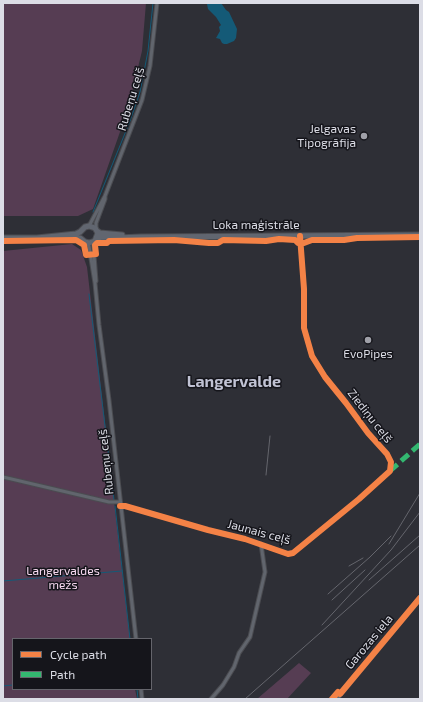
<!DOCTYPE html>
<meta charset="utf-8">
<style>
body{margin:0}
#map{position:relative;width:423px;height:702px;overflow:hidden;background:#2e2f36;font-family:"Exo 2",sans-serif}
canvas{display:block}
.frame{position:absolute;inset:0;border:4px solid #dcdde6;pointer-events:none}
.legend{position:absolute;left:12px;top:638px;width:140px;height:52px;box-sizing:border-box;background:#15151b;border:1px solid #65656c;margin:0;padding:5px 7px;list-style:none;font-size:12px;color:#dcdde6}
.legend li{display:flex;align-items:center;gap:8px;height:20px}
.legend b{width:20px;border:1px solid #65656c}
</style>
<div id="map">
<canvas width="423" height="702"></canvas>
<div class="frame"></div>
<ul class="legend">
<li><b style="height:5px;background:#f48246"></b>Cycle path</li>
<li><b style="height:5px;background:#33b770"></b>Path</li>
</ul>
</div>
<script>
const ctx = document.querySelector('canvas').getContext('2d');
ctx.lineJoin = 'round';
function paint(path, color) {
  ctx.fillStyle = color;
  ctx.fill(path, 'evenodd');
}
function toPath(rows) {
  const path = new Path2D();
  for (const r of rows) {
    path.moveTo(r[0], r[1]);
    for (let i = 2; i < r.length; i += 2) path.lineTo(r[i], r[i + 1]);
  }
  return path;
}
function strokePath(path, color, width, dash) {
  ctx.strokeStyle = color;
  ctx.lineWidth = width;
  ctx.lineCap = dash ? 'butt' : 'round';
  ctx.setLineDash(dash || []);
  ctx.stroke(path);
}
function label(font, color, halo, rows, align = 'center') {
  ctx.font = font + ' "Exo 2",sans-serif';
  ctx.lineWidth = 3;
  ctx.setLineDash([]);
  ctx.textBaseline = 'middle';
  ctx.strokeStyle = halo;
  ctx.fillStyle = color;
  for (const [text, x, y, turn = 0] of rows) {
    ctx.save();
    ctx.translate(x, y);
    ctx.rotate((+turn || 0) * Math.PI / 180);
    ctx.textAlign = isNaN(turn) ? turn : align;
    if (halo) ctx.strokeText(text, 0, 0);
    ctx.fillText(text, 0, 0);
    ctx.restore();
  }
}
paint(toPath([
 [3,3,146,3,142,51,128,109,93,209,78,216,3,216],
 [72,244,81,250,87,267,130,639,13,639,13,689,135,689,137,699,3,699,3,251],
 [299,663,311,673,287,699,257,699]
]), '#563d53');
paint(toPath([
 [208,3,221,3,226,10,229,12,237,29,236,38,234,41,227,44,224,44,222,43,220,39,216,38,220,31,219,27,221,25,216,17,208,9,207,4]
]), '#145a77');
strokePath(toPath([
 [93,212,130,121,140,92,148,51,153,3],
 [89,294,114,500],
 [115,506,130,639],
 [3,581,122,571],
 [3,686,13,685],
 [137,689,138,699]
]), '#145a77', 1);
const street = toPath([
 [89,226,105,196,142,100,150,66,157,3],
 [96,228,96,223,105,199,105,196],
 [93,242,96,281],
 [87,243,89,246,95,283,99,325,109,400,136,639],
 [3,477,109,502,120,502],
 [120,506,125,506,208,530,245,539,288,554,293,553,359,499,390,471,391,462,387,454,368,433,346,403,325,377,312,356,304,328,304,289,300,236],
 [141,689,142,699],
 [211,699,223,685,234,667,239,653,250,637,265,572,261,544]
]);
const secondary = toPath([
 [336,699,420,598]
]);
const primary = toPath([
 [97,231,100,233,122,235],
 [3,238,80,238,85,242,89,243,95,241,98,233,95,228,89,226,85,227,80,232,76,234,37,238],
 [96,239,102,237,117,238,141,237,420,235]
]);
strokePath(street, '#4b4c51', 5);
strokePath(secondary, '#4b4c51', 6);
strokePath(primary, '#4b4c51', 7);
strokePath(street, '#61656d', 3);
strokePath(secondary, '#646871', 4.5);
strokePath(primary, '#616670', 5);
strokePath(toPath([
 [266,475,270,436],
 [389,544,420,493],
 [349,566,363,558],
 [369,580,420,535],
 [328,594,370,557,391,536],
 [332,600,365,570],
 [322,625,391,550,420,512],
 [245,699,420,545]
]), '#65666d', 1);
strokePath(toPath([
 [390,471,420,444]
]), '#33b770', 5, [10, 5]);
strokePath(toPath([
 [3,241,76,240,84,245,86,255,96,254,95,245,97,243,107,243,109,241,174,240,209,243,218,243,223,240,266,241,279,239,295,240,298,243,304,243,312,240,344,240,357,238,420,237],
 [120,506,125,506,208,530,245,539,288,554,293,553,359,499,390,471,391,462,387,454,368,433,346,403,325,377,312,356,304,328,304,289,300,236],
 [332,699,338,692,340,694,420,598]
]), '#f48246', 6);
for (const [x, y, r, color] of [
 [364,136,4,"#9fa0a8"],
 [368,340,4,"#9fa0a8"]
]) {
  const dot = new Path2D();
  dot.arc(x, y, r, 0, 2 * Math.PI);
  ctx.fillStyle = color;
  ctx.fill(dot);
  strokePath(dot, '#15151b', 1.5);
}
label('12px', '#dcdde6', '#15151b', [
 ["Rubeņu ceļš",131,99,-73],
 ["Loka maģistrāle",256,225],
 ["Ziediņu ceļš",370,416,52],
 ["Rubeņu ceļš",106,462,-96],
 ["Jaunais ceļš",259,532,15],
 ["Garozas iela",369,642,-50]
]);
label('12px', '#dcdde6', '#15151b', [
 ["Jelgavas",356,129],
 ["Tipogrāfija",356,143],
 ["EvoPipes",368,354,"center"]
], 'right');
label('12px', '#f8daf1', '#15151b', [
 ["Langervaldes",63,571],
 ["mežs",63,585]
]);
label('bold 16px', '#c1c3d4', '#15151b', [
 ["Langervalde",234,382]
]);
</script>
